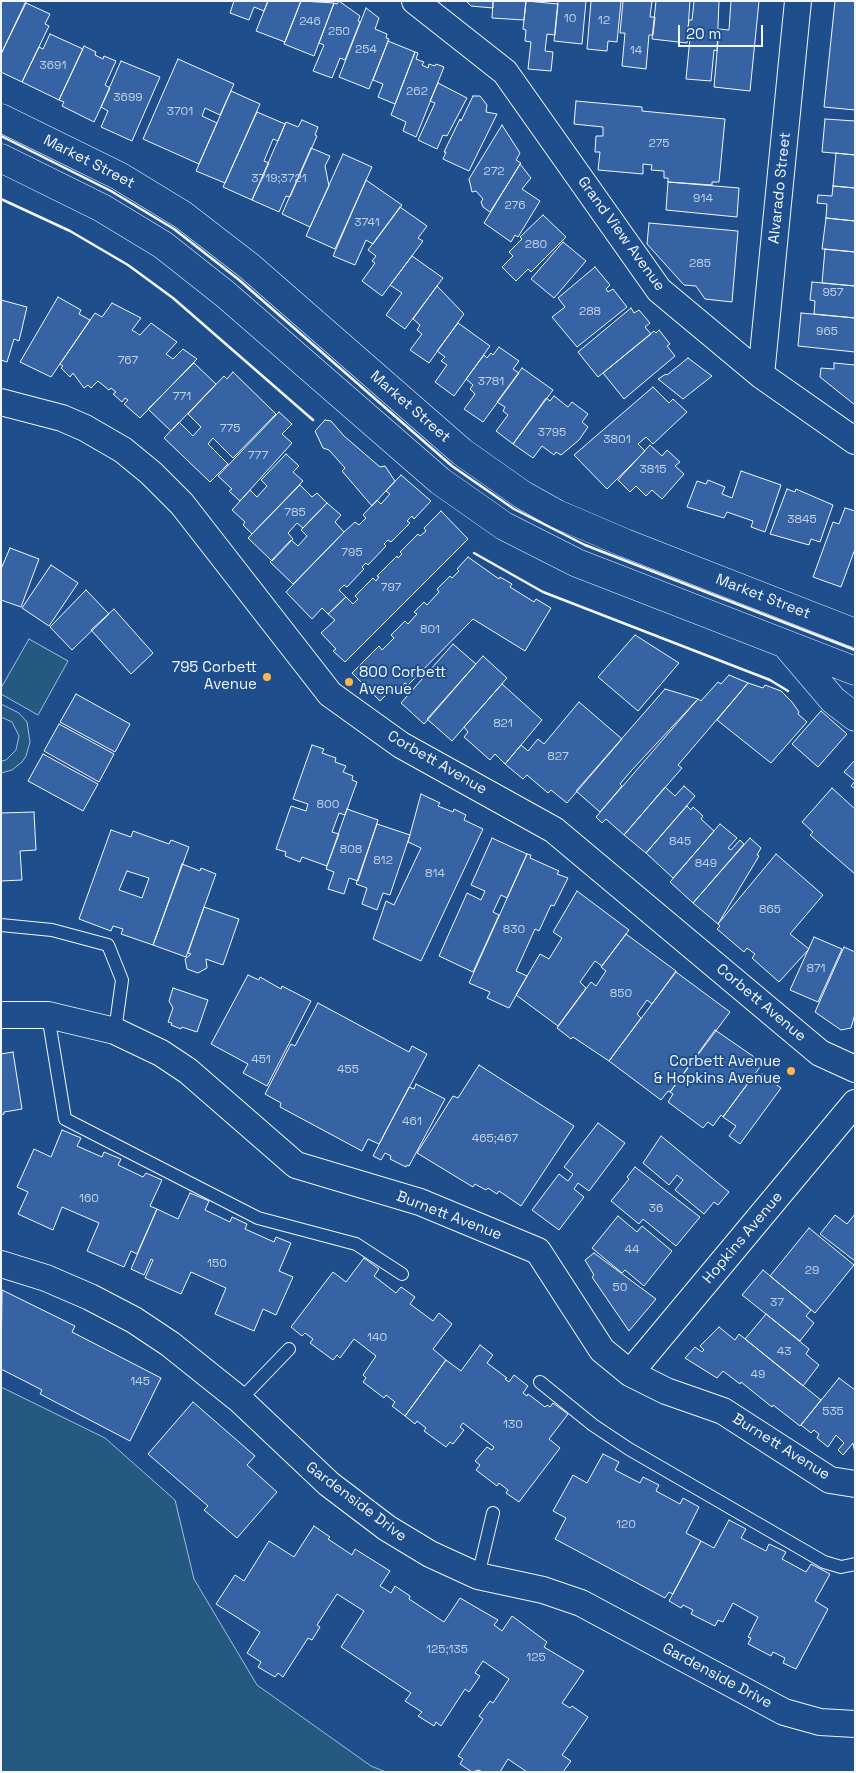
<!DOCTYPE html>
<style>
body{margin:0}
#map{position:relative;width:856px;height:1773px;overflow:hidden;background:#1f4e8c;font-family:"Space Grotesk",sans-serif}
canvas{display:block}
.frame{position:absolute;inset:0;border:2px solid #f2f6ff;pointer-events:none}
.scale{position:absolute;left:678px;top:25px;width:85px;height:22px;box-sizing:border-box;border:2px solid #f2f6ff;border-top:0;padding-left:6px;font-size:15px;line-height:18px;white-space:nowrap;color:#f2f6ff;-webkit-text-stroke:4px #1f4e8c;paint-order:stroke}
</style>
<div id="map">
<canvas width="856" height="1773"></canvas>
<div class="frame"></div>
<div class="scale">20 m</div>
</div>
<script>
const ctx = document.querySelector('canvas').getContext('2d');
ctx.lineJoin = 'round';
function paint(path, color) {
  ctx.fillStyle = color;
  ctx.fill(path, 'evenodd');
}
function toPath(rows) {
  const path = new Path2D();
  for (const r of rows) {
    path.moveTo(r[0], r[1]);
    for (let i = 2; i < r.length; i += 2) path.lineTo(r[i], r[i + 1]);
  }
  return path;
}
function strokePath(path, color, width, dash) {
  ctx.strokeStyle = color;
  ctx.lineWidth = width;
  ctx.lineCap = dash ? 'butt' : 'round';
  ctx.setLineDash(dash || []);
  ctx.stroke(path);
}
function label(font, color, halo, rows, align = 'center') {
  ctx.font = font + ' "Space Grotesk",sans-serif';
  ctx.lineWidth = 4;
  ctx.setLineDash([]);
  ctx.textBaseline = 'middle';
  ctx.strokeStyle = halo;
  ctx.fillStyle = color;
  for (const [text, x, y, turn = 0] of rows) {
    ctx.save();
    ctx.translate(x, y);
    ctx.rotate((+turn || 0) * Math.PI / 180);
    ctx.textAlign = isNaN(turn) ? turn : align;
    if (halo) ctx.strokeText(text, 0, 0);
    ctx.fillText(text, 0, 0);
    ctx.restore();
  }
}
const green = toPath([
 [29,639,68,661,38,715,1,694,1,688,29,639],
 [1,704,19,713,27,722,30,742,26,756,22,762,12,770,1,773,1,761,6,760,16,750,19,736,12,722,1,717,1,704],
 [1,1387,105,1438,175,1500,194,1579,257,1685,371,1766,386,1772,1,1772,1,1387]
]);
paint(green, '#245a82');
strokePath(green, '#a8bbd7', 1);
const building = toPath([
 [1,1,26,1,1,54,1,1],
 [234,1,268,1,264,11,254,7,249,20,230,13,234,1],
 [268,1,301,1,285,42,256,31,268,1],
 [301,1,334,3,314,56,284,44,301,1],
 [339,1,360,16,358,21,360,22,345,60,340,58,332,78,313,71,324,45,319,43,334,3,337,4,339,1],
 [466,1,493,1,493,8,471,6,466,1],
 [493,1,526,1,524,20,492,18,493,1],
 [526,1,558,4,555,35,547,34,545,51,553,52,551,71,528,69,531,42,525,41,526,30,523,29,526,1],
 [558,1,586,1,582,44,554,41,558,1],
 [591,1,621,1,617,42,608,41,607,51,587,49,591,1],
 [623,1,652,1,650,17,655,17,653,35,649,35,646,69,622,66,625,33,620,33,623,1],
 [656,1,690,1,687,43,652,39,656,1],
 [694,1,719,1,717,51,714,50,711,81,686,79,690,38,687,38,689,20,692,20,694,1],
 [731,1,759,1,750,91,714,87,719,29,729,30,731,1],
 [835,1,855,1,855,110,824,107,835,1],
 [26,3,50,14,45,24,49,26,22,82,1,72,1,54,26,3],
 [366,8,379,18,375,29,387,34,386,38,389,39,369,89,339,77,366,8],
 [50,34,83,49,59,100,22,82,39,47,43,49,50,34],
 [388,41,415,52,395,104,378,97,383,84,373,80,388,41],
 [84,46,96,52,95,55,103,59,104,56,116,61,105,85,110,88,94,122,62,106,64,102,59,100,84,46],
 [415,52,418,53,416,59,424,62,422,65,428,68,429,64,435,66,436,64,444,67,416,137,403,131,406,122,391,115,415,52],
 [178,59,234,84,220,115,205,108,202,116,217,123,199,164,143,139,178,59],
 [121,61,160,77,132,141,101,127,108,111,101,107,121,61],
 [438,83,467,98,447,136,443,135,437,149,418,140,435,103,430,101,438,83],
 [231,91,260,104,225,183,196,171,231,91],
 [473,96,480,96,487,105,486,112,497,114,469,171,443,159,446,152,444,152,460,119,461,121,473,96],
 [576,101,642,107,642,111,725,119,719,182,712,182,712,185,668,182,668,178,664,178,664,171,651,170,652,165,643,164,643,174,598,170,600,152,595,152,596,136,603,136,603,127,574,124,576,101],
 [257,112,285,124,278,141,273,139,264,161,269,163,252,200,223,187,257,112],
 [825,119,855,121,855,155,822,152,825,119],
 [302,120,318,127,315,135,317,136,290,197,286,196,279,212,252,200,286,122,298,127,302,120],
 [502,125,520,153,516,160,521,163,490,212,483,207,481,202,483,199,476,191,472,192,469,179,502,125],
 [311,148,330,156,325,166,329,186,310,227,282,214,311,148],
 [836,153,855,155,855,188,833,186,836,153],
 [343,154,372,167,335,249,306,236,343,154],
 [520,164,531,178,522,189,540,201,518,237,515,235,511,242,484,223,520,164],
 [366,180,402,205,373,244,366,240,355,265,333,256,366,180],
 [668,182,739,188,737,217,666,210,668,182],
 [833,186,855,188,855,221,826,218,827,204,817,203,818,195,832,196,833,186],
 [400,207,427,226,418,238,423,241,382,296,362,281,375,263,372,261,376,256,368,250,400,207],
 [543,215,566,237,531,272,528,269,516,281,502,267,513,256,509,252,522,239,520,237,543,215],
 [826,218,855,221,855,252,822,249,826,218],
 [649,223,738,231,732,302,705,299,696,286,684,285,647,244,649,223],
 [563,242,586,261,554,298,531,279,563,242],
 [825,249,855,252,855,286,822,283,825,249],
 [412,256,443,278,405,329,386,315,402,293,390,285,412,256],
 [595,267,610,285,606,289,608,292,613,289,627,307,577,347,552,317,565,307,558,298,595,267],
 [812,282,855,286,855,318,814,314,815,301,810,300,812,282],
 [437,286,464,314,429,363,410,350,422,334,417,330,420,325,413,319,437,286],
 [58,297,81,310,79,314,90,320,51,377,20,362,58,297],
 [1,300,27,307,19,341,14,339,7,362,1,360,1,300],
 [112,303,141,318,132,330,140,335,151,323,177,342,166,354,173,359,183,349,197,359,140,418,124,404,128,400,125,398,122,402,113,394,116,392,111,388,109,390,98,381,91,388,88,385,84,388,73,373,70,377,61,368,63,366,60,364,95,313,102,317,112,303],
 [631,308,634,313,639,310,650,323,645,327,651,334,598,377,578,352,631,308],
 [801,313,855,318,855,352,798,346,801,313],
 [458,323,490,346,454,396,435,382,447,365,441,361,445,357,437,351,458,323],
 [659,330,670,344,667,346,675,356,624,399,603,373,654,331,656,333,659,330],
 [499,347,519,361,513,369,519,373,483,422,464,409,475,394,470,389,473,385,466,379,484,355,487,358,491,353,493,355,499,347],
 [688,358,712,376,683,399,658,379,666,374,667,375,688,358],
 [194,363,216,384,171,431,148,409,194,363],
 [834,363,855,365,855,405,820,377,821,368,834,369,834,363],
 [522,368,553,390,513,444,496,431,508,415,503,411,505,407,497,402,522,368],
 [233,372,276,414,233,458,213,438,208,444,228,464,210,482,164,438,179,422,193,436,201,427,188,414,224,376,227,379,233,372],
 [653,387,669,403,673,399,687,412,653,444,646,437,638,444,645,451,607,489,574,455,653,387],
 [554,396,568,407,572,402,588,414,582,422,588,427,579,440,561,455,556,452,554,455,542,446,533,458,513,444,546,398,550,401,554,396],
 [279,412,292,424,282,434,292,443,240,501,229,491,232,489,218,476,279,412],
 [325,420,331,421,344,436,380,467,385,466,395,481,372,506,342,471,345,468,329,450,323,448,315,431,325,420],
 [650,445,662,456,667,450,680,462,675,466,684,474,662,499,652,490,646,496,636,486,630,492,618,480,650,445],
 [286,454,299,466,293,472,303,481,252,534,243,525,245,522,232,510,250,490,257,497,267,486,261,480,286,454],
 [741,471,781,485,765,532,751,527,753,521,727,512,724,518,687,507,697,481,706,484,708,480,725,487,722,494,732,498,741,471],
 [401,475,431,501,414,519,412,516,407,521,410,523,391,542,388,540,384,544,386,546,368,565,366,563,362,567,364,569,347,587,344,585,339,590,346,597,328,614,322,608,312,619,286,592,344,532,355,522,359,525,366,518,363,515,377,500,381,504,390,494,386,491,401,475],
 [300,485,312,497,317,493,327,503,303,528,297,523,288,533,293,539,272,561,248,538,300,485],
 [787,489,795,492,796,489,833,505,820,542,811,539,809,545,770,534,787,489],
 [327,503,341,515,335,522,344,532,293,584,270,562,291,540,298,546,307,536,301,530,327,503],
 [845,508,855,511,855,549,841,587,813,577,833,522,839,524,845,508],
 [441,511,468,539,345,662,333,651,336,649,321,633,335,620,328,614,346,597,353,604,358,599,355,596,373,578,376,581,379,577,377,576,397,556,398,558,402,554,400,552,418,534,420,536,426,531,424,528,441,511],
 [10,548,39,559,21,607,1,600,1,569,10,548],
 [468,557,499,579,500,577,512,584,510,587,534,602,536,599,551,608,525,651,473,619,408,685,405,683,396,693,392,689,380,701,352,673,379,646,382,650,394,638,391,635,405,621,408,624,417,614,414,612,424,602,427,605,439,592,437,589,450,576,452,578,459,571,457,569,468,557],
 [51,565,78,583,49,626,22,608,51,565],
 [86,590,109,614,72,650,50,627,86,590],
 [114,609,153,653,131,674,91,630,114,609],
 [635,635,679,663,638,711,598,677,635,635],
 [453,644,476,664,424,724,401,703,453,644],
 [483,656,507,678,452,741,427,719,483,656],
 [729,675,748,683,678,765,682,768,624,835,606,819,602,823,596,817,698,699,701,701,718,682,721,684,729,675],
 [748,683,763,688,765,685,781,691,792,702,799,712,798,714,807,722,771,763,717,720,748,683],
 [502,684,542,720,505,764,495,754,490,760,464,737,468,732,464,727,502,684],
 [665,689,698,699,631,771,620,784,622,786,600,812,576,791,665,689],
 [76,694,130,724,115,752,60,722,76,694],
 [579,702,622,739,567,803,551,790,548,793,527,775,523,779,505,764,521,745,528,751,538,739,544,744,579,702],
 [821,711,847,734,818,767,792,744,821,711],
 [59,724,114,754,99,782,44,751,59,724],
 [312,745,324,749,322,753,336,758,335,762,346,766,343,772,353,776,352,780,357,782,345,815,339,813,332,832,339,834,327,866,302,857,300,862,285,856,286,852,276,849,291,806,306,811,308,804,293,799,312,745],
 [43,754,98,784,83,811,28,781,43,754],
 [855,760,855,789,851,786,855,781,844,772,855,760],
 [684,786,695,796,646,853,624,835,665,787,675,796,684,786],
 [832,788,855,809,855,874,810,835,813,832,802,822,832,788],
 [421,794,440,803,438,806,453,812,454,809,466,815,464,820,483,829,421,961,373,939,386,901,394,905,421,848,408,842,421,794],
 [687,806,691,810,693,807,703,816,701,819,714,831,673,878,646,853,687,806],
 [347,809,378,820,358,881,349,878,344,894,328,889,334,872,326,869,347,809],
 [34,812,36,850,20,851,22,880,1,881,1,813,34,812],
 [377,824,410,835,390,895,383,893,377,910,362,904,367,888,356,884,377,824],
 [720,824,737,838,728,848,731,850,740,840,744,844,693,903,670,882,720,824],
 [111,830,131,837,133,831,169,844,171,840,189,847,153,945,121,934,123,929,113,926,111,931,79,919,111,830],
 [127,871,149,878,142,898,119,890,127,871],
 [492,838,527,854,507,898,501,895,493,912,499,915,473,972,439,956,467,893,481,900,485,891,471,885,492,838],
 [750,838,761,848,757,855,759,856,718,924,693,903,750,838],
 [527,854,531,855,530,858,559,871,557,874,568,878,554,906,551,905,539,931,535,929,516,971,527,976,509,1008,487,998,490,992,469,983,527,854],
 [776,854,823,895,790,934,809,949,779,982,752,958,755,954,747,948,744,952,717,929,720,926,718,924,776,854],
 [182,864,200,871,201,868,216,874,186,957,153,945,182,864],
 [577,891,629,930,602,966,595,961,580,982,586,988,558,1026,516,995,540,954,549,959,562,938,553,932,577,891],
 [204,907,239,919,223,965,206,959,207,968,198,973,187,969,185,959,191,954,188,953,204,907],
 [626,934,676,971,652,1004,647,1000,637,1014,641,1018,609,1061,573,1037,571,1039,557,1028,591,982,596,986,606,971,601,967,626,934],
 [814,937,842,949,818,1002,790,990,814,937],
 [844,947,855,952,855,1014,851,1028,841,1030,815,1012,844,947],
 [676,972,730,1012,670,1092,668,1091,661,1100,609,1061,676,972],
 [248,975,259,980,260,977,281,989,282,986,311,1001,267,1086,243,1073,248,1064,211,1044,248,975],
 [173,988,208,1000,197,1032,182,1027,181,1029,171,1025,172,1023,168,1022,173,1008,169,1001,173,988],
 [318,1003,409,1052,412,1046,427,1054,379,1144,368,1139,362,1151,280,1107,281,1103,265,1094,291,1044,295,1046,318,1003],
 [715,1030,763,1063,723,1117,721,1115,713,1126,708,1122,703,1128,668,1102,673,1094,670,1092,715,1030],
 [13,1052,22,1109,4,1112,4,1114,1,1115,1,1054,13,1052],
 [479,1065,574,1126,521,1206,499,1191,497,1194,488,1188,486,1190,475,1184,473,1187,417,1153,453,1096,458,1098,479,1065],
 [762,1074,781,1088,740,1144,729,1136,736,1126,723,1117,751,1079,756,1082,762,1074],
 [416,1084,445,1099,409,1166,407,1165,406,1167,390,1159,391,1156,385,1153,381,1160,373,1156,409,1087,414,1089,416,1084],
 [598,1123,625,1143,589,1191,578,1183,574,1189,584,1197,559,1230,532,1210,559,1174,568,1181,573,1174,564,1167,598,1123],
 [62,1130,81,1138,77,1146,102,1157,104,1152,121,1159,118,1165,143,1177,146,1173,162,1180,150,1206,157,1209,137,1254,131,1251,124,1267,87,1251,99,1223,62,1207,53,1230,18,1214,28,1192,17,1187,34,1149,51,1157,62,1130],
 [661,1136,729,1192,718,1205,714,1202,704,1214,675,1190,683,1180,677,1175,669,1185,643,1163,661,1136],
 [635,1167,700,1217,676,1246,643,1219,639,1224,611,1201,629,1179,627,1177,635,1167],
 [190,1193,209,1201,205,1210,230,1222,232,1217,247,1224,245,1229,274,1242,276,1237,291,1243,279,1271,293,1277,276,1315,263,1309,254,1331,215,1314,226,1288,191,1272,181,1294,145,1278,153,1260,151,1259,144,1275,131,1269,157,1209,178,1219,190,1193],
 [855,1214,855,1261,820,1234,835,1215,847,1224,855,1214],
 [618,1216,637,1232,642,1226,672,1251,644,1286,625,1270,622,1273,592,1248,618,1216],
 [809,1228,854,1265,815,1313,770,1276,809,1228],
 [594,1253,656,1299,629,1331,592,1277,594,1275,585,1260,594,1253],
 [364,1258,379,1269,374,1276,396,1293,401,1287,415,1297,410,1304,433,1321,439,1313,452,1324,433,1349,446,1360,405,1416,392,1406,395,1402,386,1395,384,1398,363,1382,366,1378,363,1375,376,1356,354,1339,340,1358,337,1355,333,1360,310,1343,313,1339,305,1333,302,1336,291,1327,333,1272,346,1282,364,1258],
 [763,1270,811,1310,806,1316,814,1323,800,1341,742,1295,763,1270],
 [2,1290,75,1326,72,1332,161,1378,130,1441,40,1394,42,1390,1,1369,2,1290],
 [766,1314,809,1349,806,1354,819,1365,803,1386,745,1339,766,1314],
 [719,1327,735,1340,739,1334,821,1400,800,1426,773,1405,772,1407,741,1382,740,1384,723,1371,717,1378,685,1358,695,1347,702,1352,704,1350,700,1346,719,1327],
 [480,1345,493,1355,487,1363,507,1378,505,1379,509,1382,514,1375,528,1386,523,1393,527,1396,528,1394,545,1407,547,1405,550,1407,553,1403,568,1414,549,1439,560,1448,519,1502,506,1493,508,1490,499,1483,497,1486,476,1470,480,1465,475,1461,487,1447,492,1450,494,1447,463,1423,460,1427,464,1430,453,1444,450,1442,446,1447,424,1431,426,1428,417,1421,415,1424,405,1416,446,1360,461,1371,480,1345],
 [839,1378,855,1390,855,1454,853,1443,843,1455,838,1450,844,1443,836,1435,828,1447,817,1438,819,1434,814,1430,811,1433,801,1425,839,1378],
 [193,1402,255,1456,247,1465,277,1492,237,1538,204,1510,208,1506,148,1454,193,1402],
 [603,1454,619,1462,615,1470,640,1483,643,1477,659,1485,656,1491,680,1504,683,1498,699,1507,686,1533,701,1541,673,1594,669,1592,665,1598,555,1539,566,1518,553,1511,573,1475,587,1483,603,1454],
 [729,1520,746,1529,741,1538,766,1551,769,1544,786,1552,782,1559,806,1572,811,1564,830,1574,815,1601,828,1609,796,1669,783,1663,785,1658,773,1652,771,1656,748,1644,751,1638,748,1637,758,1617,733,1603,723,1622,718,1620,715,1626,691,1614,693,1610,683,1605,681,1608,669,1601,701,1541,714,1548,729,1520],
 [314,1526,330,1537,328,1539,352,1555,355,1549,390,1571,380,1586,391,1593,395,1586,410,1596,409,1599,444,1622,460,1598,498,1620,494,1625,502,1631,512,1616,547,1642,544,1647,584,1671,562,1703,570,1708,572,1706,588,1717,562,1755,571,1761,563,1772,527,1772,508,1759,500,1772,482,1772,479,1770,472,1772,460,1764,463,1759,458,1756,483,1719,479,1716,490,1701,493,1703,509,1679,483,1661,475,1673,480,1676,469,1692,465,1689,441,1726,436,1722,434,1726,418,1716,422,1712,405,1701,411,1693,341,1647,364,1611,337,1594,317,1625,320,1627,312,1640,308,1638,283,1677,278,1673,275,1677,258,1667,261,1662,247,1653,260,1632,216,1604,235,1575,244,1581,269,1541,294,1557,314,1526]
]);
paint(building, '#3563a3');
strokePath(building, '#f2f6ff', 1);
const service = toPath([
 [1,925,52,930,108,945,122,980,115,1031],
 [48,1015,65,1119,258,1218,356,1244,402,1274],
 [540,1382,593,1425,629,1449,824,1562,841,1567,855,1564],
 [240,1400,289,1349],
 [478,1576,493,1513]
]);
const minor = toPath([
 [415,1,505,72,659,290,761,375,855,441],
 [761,375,798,1],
 [1,402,62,418,85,428,123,450,151,473,182,504,330,694,401,745,554,830,820,1053,855,1069],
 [1,1015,48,1015,115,1031,161,1053,188,1071,296,1165,420,1202,538,1251,602,1350,630,1373,666,1391,723,1411,830,1480,855,1484],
 [1,1264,46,1278,90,1297,134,1320,170,1344,240,1400,329,1484,387,1528,430,1554,478,1576,543,1590,581,1603,784,1712,820,1722,855,1724],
 [630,1373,855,1103]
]);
const primary = toPath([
 [1,118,119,176,183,215,249,266,462,452,523,495,557,514,625,543,855,633],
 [1,158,102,208,163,245,225,294,440,481,504,526,577,563,855,671],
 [787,646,833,700,855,717]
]);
strokePath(service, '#f2f6ff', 14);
strokePath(minor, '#f2f6ff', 28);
strokePath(primary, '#f2f6ff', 29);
strokePath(service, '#1f4e8c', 12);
strokePath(minor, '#1f4e8c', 26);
strokePath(primary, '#1f4e8c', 28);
strokePath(toPath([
 [1,136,111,191,174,229,238,279,452,466,514,509,585,545,855,650],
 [1,199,70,231,128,265,173,298,313,420],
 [474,553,543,592,770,680,788,691]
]), '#f2f6ff', 2.5);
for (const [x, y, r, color] of [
 [267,677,5,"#ffb74d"],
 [349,682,5,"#ffb74d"],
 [791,1071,5,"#ffb74d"]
]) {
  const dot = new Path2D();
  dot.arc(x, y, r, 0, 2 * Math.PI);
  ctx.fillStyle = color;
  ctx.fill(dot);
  strokePath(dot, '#1f4e8c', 2);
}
label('12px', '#c3d1e8', null, [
 ["10",570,19],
 ["12",604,21],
 ["246",310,22],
 ["250",339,32],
 ["254",366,50],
 ["14",636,51],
 ["3691",53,66],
 ["262",417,92],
 ["3699",128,98],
 ["3701",180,112],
 ["275",659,144],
 ["272",494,172],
 ["3719;3721",279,179],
 ["914",703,199],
 ["276",515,206],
 ["3741",367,223],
 ["280",536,245],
 ["285",700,264],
 ["957",833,293],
 ["288",590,312],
 ["965",827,332],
 ["767",128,361],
 ["3781",491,382],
 ["771",182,397],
 ["775",230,429],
 ["3795",552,433],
 ["3801",617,440],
 ["777",258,456],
 ["3815",653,470],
 ["785",295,513],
 ["3845",802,520],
 ["795",352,553],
 ["797",391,588],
 ["801",430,630],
 ["821",503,724],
 ["827",558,757],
 ["800",328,805],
 ["845",680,842],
 ["808",351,850],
 ["812",383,861],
 ["849",706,864],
 ["814",435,874],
 ["865",770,910],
 ["830",514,930],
 ["871",816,969],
 ["850",621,994],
 ["451",261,1060],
 ["455",348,1070],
 ["461",412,1122],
 ["465;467",495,1139],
 ["160",89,1199],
 ["36",656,1209],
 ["44",632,1250],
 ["150",217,1264],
 ["29",812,1271],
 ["50",620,1288],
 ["37",777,1303],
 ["140",377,1338],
 ["43",784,1352],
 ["49",758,1375],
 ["145",140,1382],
 ["535",833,1412],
 ["130",513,1425],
 ["120",626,1525],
 ["125;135",447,1650],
 ["125",536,1658]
]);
label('15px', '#f2f6ff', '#1f4e8c', [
 ["Market Street",89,162,27],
 ["Alvarado Street",780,188,-84],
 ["Grand View Avenue",621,234,54],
 ["Market Street",410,407,41],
 ["Market Street",763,597,21],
 ["Corbett Avenue",437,763,30],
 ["Corbett Avenue",761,1003,40],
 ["Burnett Avenue",449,1216,21],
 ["Hopkins Avenue",743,1238,-50],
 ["Burnett Avenue",781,1447,32],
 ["Gardenside Drive",356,1502,37],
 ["Gardenside Drive",717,1676,28]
]);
label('15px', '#f2f6ff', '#1f4e8c', [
 ["795 Corbett",257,668],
 ["Avenue",257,685],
 ["800 Corbett",359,673,"left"],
 ["Avenue",359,690,"left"],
 ["Corbett Avenue",781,1062],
 ["& Hopkins Avenue",781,1079]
], 'right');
</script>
